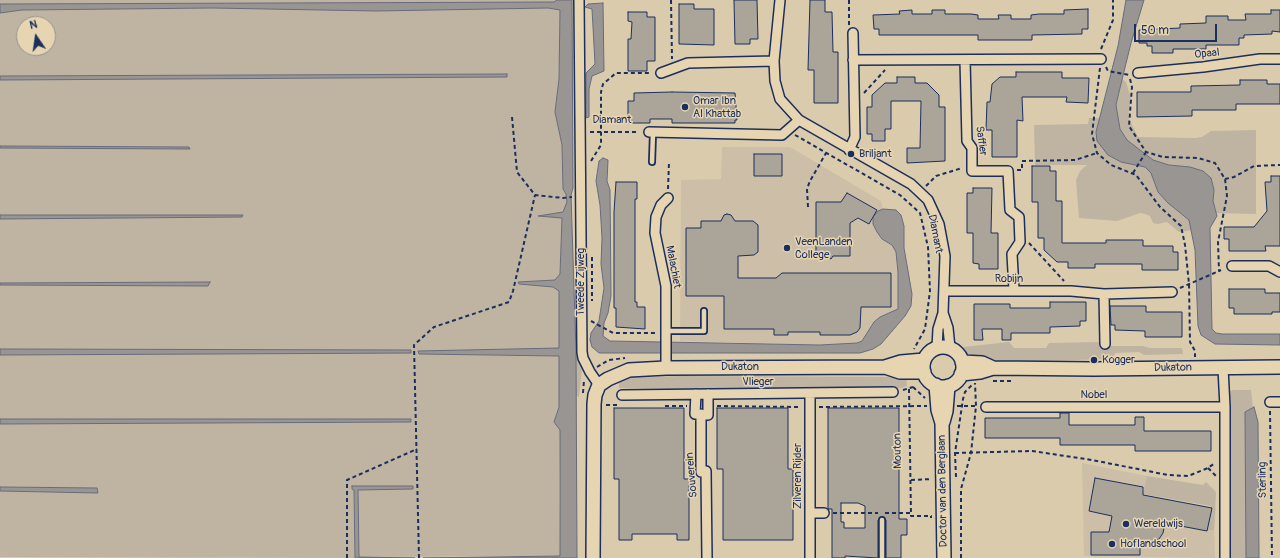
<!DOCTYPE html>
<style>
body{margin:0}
#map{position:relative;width:1280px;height:558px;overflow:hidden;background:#dbcbad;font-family:Pangolin,sans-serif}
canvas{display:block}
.north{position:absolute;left:16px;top:16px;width:40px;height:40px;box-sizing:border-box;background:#e7d5b2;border:1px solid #959390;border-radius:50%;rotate:347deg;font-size:11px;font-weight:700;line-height:16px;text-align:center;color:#1b2f5e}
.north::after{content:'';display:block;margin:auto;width:14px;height:18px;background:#1b2f5e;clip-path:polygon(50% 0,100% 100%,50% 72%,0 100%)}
.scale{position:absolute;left:1134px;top:24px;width:83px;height:18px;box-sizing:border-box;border:2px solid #1b2f5e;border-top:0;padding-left:5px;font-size:12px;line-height:14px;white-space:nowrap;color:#1b2f5e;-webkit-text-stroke:3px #e7d5b2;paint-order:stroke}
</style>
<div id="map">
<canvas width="1280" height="558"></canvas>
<div class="north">N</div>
<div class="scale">50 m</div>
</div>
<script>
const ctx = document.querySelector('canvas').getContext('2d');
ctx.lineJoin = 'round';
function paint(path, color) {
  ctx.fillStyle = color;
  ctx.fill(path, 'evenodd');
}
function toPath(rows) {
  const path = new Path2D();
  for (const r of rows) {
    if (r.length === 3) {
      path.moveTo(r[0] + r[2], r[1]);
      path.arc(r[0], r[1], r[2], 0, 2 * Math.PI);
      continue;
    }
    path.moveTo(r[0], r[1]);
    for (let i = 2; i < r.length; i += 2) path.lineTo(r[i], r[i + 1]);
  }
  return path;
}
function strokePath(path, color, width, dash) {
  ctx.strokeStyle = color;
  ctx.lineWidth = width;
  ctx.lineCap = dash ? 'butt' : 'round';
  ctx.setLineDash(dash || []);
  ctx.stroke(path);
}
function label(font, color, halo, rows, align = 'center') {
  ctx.font = font + ' Pangolin,sans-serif';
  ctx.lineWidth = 3;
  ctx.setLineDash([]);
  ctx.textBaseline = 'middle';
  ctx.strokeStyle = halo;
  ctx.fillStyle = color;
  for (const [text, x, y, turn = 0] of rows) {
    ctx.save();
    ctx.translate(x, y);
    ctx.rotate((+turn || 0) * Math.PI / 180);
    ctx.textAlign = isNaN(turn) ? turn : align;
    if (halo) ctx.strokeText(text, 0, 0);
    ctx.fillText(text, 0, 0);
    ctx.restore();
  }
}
paint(toPath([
 [722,147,790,147,881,201,883,209,878,211,882,239,892,245,896,252,898,272,898,309,880,317,874,322,862,341,857,343,820,345,680,341,681,180,721,179],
 [1082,463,1147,476,1143,494,1216,508,1214,530,1215,558,1084,556]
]), '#cdbfa7');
paint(toPath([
 [0,0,557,0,554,2,0,4],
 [213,8,548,8,560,10,559,79,555,112,562,145,563,189,566,194,567,202,563,212,540,216,562,218,560,274,555,280,518,282,519,284,553,287,559,291,559,349,418,351,419,354,559,356,559,407,554,422,560,430,559,488,560,556,359,557,358,490,413,489,413,486,352,486,352,489,354,490,355,558,0,557,0,491,98,492,97,488,0,487,0,424,411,422,411,419,0,419,0,355,411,352,410,350,0,349,0,285,208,286,209,282,0,283,0,219,242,217,243,216,0,215,0,148,190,149,189,147,0,146,0,80,507,77,506,74,0,76,0,13,22,10],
 [24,24,48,24,48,48,24,48],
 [1122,79,1126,82,1131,98,1128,117,1138,137,1195,138,1202,137,1211,131,1256,130,1256,214,1216,213,1213,201,1214,190,1191,167,1169,165,1153,160,1126,140,1120,129,1117,117,1116,105],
 [1089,118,1100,118,1096,132,1108,155,1121,161,1145,167,1151,173,1158,192,1168,203,1189,220,1193,230,1179,232,1167,222,1158,224,1153,223,1150,216,1145,214,1140,213,1117,221,1079,218,1076,180,1080,171,1087,165,1035,165,1034,125,1088,124],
 [1009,342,1014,348,1046,348,1049,343,1099,342,1099,346,1143,346,1150,348,1182,348,1183,354,1144,355,1139,352,1115,353,1113,359,997,362,971,360,963,347],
 [576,351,582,369,579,397,576,396],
 [679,376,906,377,907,386,901,388,736,390,619,388,619,380,626,378],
 [1233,390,1251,390,1253,408,1245,412,1246,558,1229,558,1227,393],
 [1147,476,1203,485,1206,482,1216,492,1214,530,1207,530,1211,506,1143,494]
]), '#bfb4a2');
const water = toPath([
 [557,0,572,0,573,188,571,195,576,351,577,558,423,558,560,556,560,430,554,422,559,407,559,356,419,354,418,351,559,348,559,291,553,287,519,284,518,282,555,280,560,274,562,218,538,216,563,212,567,202,566,194,563,189,562,145,555,112,559,79,560,10,548,8,376,11,213,8,22,10,0,13,0,4,554,2,557,0],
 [1126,0,1144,0,1131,43,1119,92,1116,105,1120,129,1127,140,1153,160,1169,165,1190,167,1203,171,1211,178,1214,190,1213,201,1217,216,1210,228,1212,329,1216,333,1222,334,1280,334,1280,345,1215,344,1201,335,1198,326,1195,250,1189,220,1168,203,1158,192,1151,173,1145,167,1121,162,1108,155,1097,141,1096,132,1118,46,1126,0],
 [603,3,604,71,592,76,589,89,589,117,586,118,586,73,595,64,592,9,585,7,588,4,603,3],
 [507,74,507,77,0,80,0,76,507,74],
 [0,146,189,147,190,149,0,148,0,146],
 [603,158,608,160,607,181,610,190,611,296,608,313,604,323,603,336,610,341,820,345,857,343,862,341,874,322,880,317,898,309,898,272,896,252,892,245,882,239,877,232,873,224,873,217,878,211,883,209,896,210,901,215,904,226,904,248,912,294,911,306,905,316,881,344,873,349,860,353,599,353,592,347,590,340,591,333,599,321,604,288,601,264,602,238,600,205,596,181,599,161,603,158],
 [0,215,243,215,242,217,0,219,0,215],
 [210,282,208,286,0,285,0,283,210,282],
 [0,349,411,350,411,353,0,355,0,349],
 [1254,407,1258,422,1259,556,1259,558,1246,558,1245,412,1254,407],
 [0,419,411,419,411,422,0,424,0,419],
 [352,486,413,486,413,489,358,490,359,557,415,558,355,558,354,490,352,489,352,486],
 [0,487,97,488,98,493,0,491,0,487]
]);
paint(water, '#999592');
strokePath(water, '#676c7d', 1);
const building = toPath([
 [734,0,757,0,758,39,750,39,750,44,735,44,734,0],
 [810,0,825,0,825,12,832,12,833,52,838,52,838,103,814,103,814,70,808,70,810,0],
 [679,4,694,4,694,9,714,9,714,45,679,44,679,4],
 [1088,9,1088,29,1082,29,1082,34,1032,35,1032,40,978,40,978,35,879,35,879,29,874,29,873,15,900,14,899,11,912,10,912,14,932,14,932,10,945,10,945,14,971,14,978,15,978,19,999,19,998,15,1011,15,1011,19,1031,19,1031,15,1039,14,1064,14,1064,10,1088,9],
 [1271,10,1280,10,1280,32,1272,31,1272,34,1244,35,1244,38,1239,38,1239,45,1206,45,1206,49,1173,49,1173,53,1152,53,1152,46,1147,46,1147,43,1139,43,1139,30,1180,28,1180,24,1206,23,1206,16,1228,16,1228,20,1246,20,1245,14,1271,14,1271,10],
 [628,12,647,12,647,17,655,17,655,61,647,61,647,71,628,71,628,39,631,39,632,22,628,21,628,12],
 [1016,72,1062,72,1062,78,1089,78,1088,103,1066,102,1067,97,1022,97,1023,121,1017,120,1017,157,992,157,992,130,986,130,987,102,990,102,992,84,1000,77,1016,77,1016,72],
 [897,77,915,77,915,83,927,83,939,95,939,107,945,107,945,161,907,163,907,148,920,148,921,101,891,101,891,129,885,129,885,141,872,141,872,134,867,134,867,107,872,107,872,95,885,83,897,83,897,77],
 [1240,80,1267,80,1267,84,1280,84,1280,104,1236,104,1236,110,1192,110,1192,116,1137,117,1137,92,1191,92,1191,86,1240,85,1240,80],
 [672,92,735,93,737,120,735,120,735,123,672,123,672,119,650,119,650,123,628,123,628,101,634,101,634,93,672,92],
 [754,154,782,154,782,176,754,176,754,154],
 [1032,166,1050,166,1050,171,1056,171,1056,201,1062,201,1062,243,1106,243,1106,240,1143,240,1143,246,1173,246,1173,252,1178,252,1178,270,1142,270,1142,264,1095,264,1095,268,1068,268,1068,262,1057,262,1044,250,1044,238,1038,238,1038,202,1032,202,1032,166],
 [1271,176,1280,176,1280,246,1265,246,1266,251,1229,251,1229,239,1224,239,1224,227,1254,227,1267,211,1265,182,1271,182,1271,176],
 [616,182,637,182,637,199,635,199,635,302,637,302,637,307,645,307,645,329,616,327,616,308,614,308,614,212,616,182],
 [973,188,992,188,991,233,998,233,998,269,979,269,979,264,973,263,973,233,967,233,967,193,973,193,973,188],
 [847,193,877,210,869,224,858,218,850,223,850,256,833,256,831,259,826,256,816,256,816,202,841,202,847,193],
 [727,214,731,215,735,221,753,221,758,225,758,252,754,255,738,256,738,278,776,278,782,273,891,273,891,307,861,307,860,328,857,332,850,335,820,335,820,332,788,332,788,335,774,335,774,329,724,329,724,296,686,296,686,228,701,228,701,221,721,221,724,215,727,214],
 [1229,289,1265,289,1265,293,1280,293,1280,312,1272,312,1272,314,1234,314,1234,308,1229,308,1229,289],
 [1050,302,1086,302,1086,321,1080,321,1080,326,1050,327,1050,333,1011,333,1011,340,1002,340,1002,329,982,329,983,340,974,340,974,304,1010,304,1010,308,1050,308,1050,302],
 [1110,306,1146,306,1146,312,1182,312,1182,337,1145,337,1145,331,1115,330,1115,325,1111,325,1110,306],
 [614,408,684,408,684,479,689,479,689,540,677,540,677,534,632,534,632,540,619,540,619,479,614,479,614,408],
 [717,408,788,408,788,469,793,469,793,540,723,540,723,469,717,469,717,408],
 [828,408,899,408,899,519,907,519,907,535,901,535,901,558,886,558,886,520,882,516,878,520,878,558,845,556,845,558,832,558,832,509,828,509,828,408],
 [841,503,858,503,865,506,865,528,844,528,844,522,841,522,841,503],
 [1060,413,1069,413,1069,425,1135,425,1135,417,1144,417,1144,431,1211,431,1211,451,1135,451,1135,445,1060,445,1060,438,985,438,985,418,1060,418,1060,413],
 [1095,478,1143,487,1143,495,1212,508,1207,531,1165,523,1163,533,1159,539,1154,542,1140,542,1140,555,1091,555,1091,532,1109,532,1112,516,1089,511,1095,478]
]);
paint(building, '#aba499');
strokePath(building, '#1b2f5e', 1);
const lane = toPath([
 [652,162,653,133],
 [666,331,704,331,704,311],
 [882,520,882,558]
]);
const street = toPath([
 [579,0,582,352,583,358,590,372,599,385],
 [853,60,1101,59],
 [965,60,967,141,972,148,972,171,1008,171,1010,210,1019,217,1020,242,1012,254,1014,290],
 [661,73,688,63,774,61],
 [1138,73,1203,67,1260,59,1280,59],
 [799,120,911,184,928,200,939,224,945,256,943,313,938,329,937,348],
 [649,132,782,135,799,120,780,99,775,81,774,61,780,0],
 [849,150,855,137,853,33],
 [1232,266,1269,266,1280,272],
 [944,291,1071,291,1104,294,1172,292],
 [1104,294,1105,344],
 [943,313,948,328,950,348],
 [666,368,666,286,655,233,656,217,661,205,668,198],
 [1223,368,1225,407,1225,558],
 [696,394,695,414,708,415,708,394],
 [810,394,810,558],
 [622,395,893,392],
 [1270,402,1280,402],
 [986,407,1225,407],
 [701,414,701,472,706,471,707,558],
 [810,513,824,513]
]);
const secondary = toPath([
 [943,367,20],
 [962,362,982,363,993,368],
 [885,367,900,372,924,372],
 [961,374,980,372,993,368,1094,369,1280,367],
 [936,385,938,410,942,423,944,558],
 [943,422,946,411,948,386],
 [593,558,594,404,595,395,599,385,608,379,629,370,666,368,885,367,901,362,924,360]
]);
strokePath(lane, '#1b2f5e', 8);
strokePath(street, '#1b2f5e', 12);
strokePath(secondary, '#1b2f5e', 16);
strokePath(toPath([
 [671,0,672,59],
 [849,0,849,25],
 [1101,49,1113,20,1113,0],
 [1106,67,1108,71,1129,75],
 [1100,68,1092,134,1097,153,1111,165,1136,175,1160,207,1181,226,1185,245,1189,284,1190,342,1195,351,1195,357],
 [1130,79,1132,87,1129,126,1146,152,1163,157,1198,158,1215,163,1225,179,1227,196,1218,242,1219,271,1223,269],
 [864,93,885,70],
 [512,117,517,172,535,195,563,198,572,197],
 [590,132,639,132],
 [795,135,900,195,920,213,928,247,930,291,925,329,914,349],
 [591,161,601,145,601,92,603,84,616,73,651,73],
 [1017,170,1022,170,1022,161,1075,160,1097,153],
 [1133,173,1146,152],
 [1225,179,1234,177,1254,166,1280,165],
 [926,186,936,176,962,168],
 [668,189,669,162],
 [808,207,807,189,810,181,826,153],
 [1029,243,1064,281],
 [592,257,592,301],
 [1180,288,1219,271],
 [591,321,613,333,657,333],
 [597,367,609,360,625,358],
 [993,381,1011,381],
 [913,387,925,398],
 [909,389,911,516,931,516,931,518],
 [903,390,913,387],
 [583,393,584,380],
 [606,405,619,405],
 [665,406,687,406],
 [717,406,801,407],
 [957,406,977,406],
 [819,407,927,406],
 [1270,411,1272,558],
 [955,453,1032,451,1092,460,1168,475,1188,476,1208,468,1215,463],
 [1208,468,1216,476],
 [956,477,955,453,963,399,965,392,972,385],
 [911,480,932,479],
 [833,513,878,513],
 [885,513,911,513],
 [347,558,347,480,417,449],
 [419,558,414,345,434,327,509,302,513,291,535,195],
 [961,558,961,489,971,453,976,406,975,383]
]), '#1b2f5e', 2, [4, 3]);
strokePath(lane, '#e7d5b2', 4.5);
strokePath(street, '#e7d5b2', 9);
strokePath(secondary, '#e7d5b2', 13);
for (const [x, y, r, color] of [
 [685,107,4,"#1b2f5e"],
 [851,154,4,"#1b2f5e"],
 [787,248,4,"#1b2f5e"],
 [1094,360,4,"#1b2f5e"],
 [1126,524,4,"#1b2f5e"],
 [1112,544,4,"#1b2f5e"]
]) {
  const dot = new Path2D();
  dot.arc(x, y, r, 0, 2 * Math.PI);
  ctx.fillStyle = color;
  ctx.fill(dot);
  strokePath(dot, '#e7d5b2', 1.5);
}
label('11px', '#1b2f5e', '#e7d5b2', [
 ["Opaal",1207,54,-6],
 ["Diamant",612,120],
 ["Saffier",981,141,82],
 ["Diamant",935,234,79],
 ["Malachiet",673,267,79],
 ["Robijn",1009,279],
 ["Tweede Zijweg",581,282,-90],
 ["Dukaton",740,367],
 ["Dukaton",1173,368,-1],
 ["Vlieger",758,382],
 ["Nobel",1094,395],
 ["Mouton",898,451,-91],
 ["Souverein",692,475,-95],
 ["Zilveren Rijder",798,476,-90],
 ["Sterling",1263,480,-91],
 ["Doctor van den Berglaan",943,491,-91]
]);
label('11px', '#1b2f5e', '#e7d5b2', [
 ["Omar Ibn",693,101],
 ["Al Khattab",693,114],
 ["Briljant",859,154],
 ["VeenLanden",795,242],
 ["College",795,255],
 ["Kogger",1102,360],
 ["Wereldwijs",1134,524],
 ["Hoflandschool",1120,544]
], 'left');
</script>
